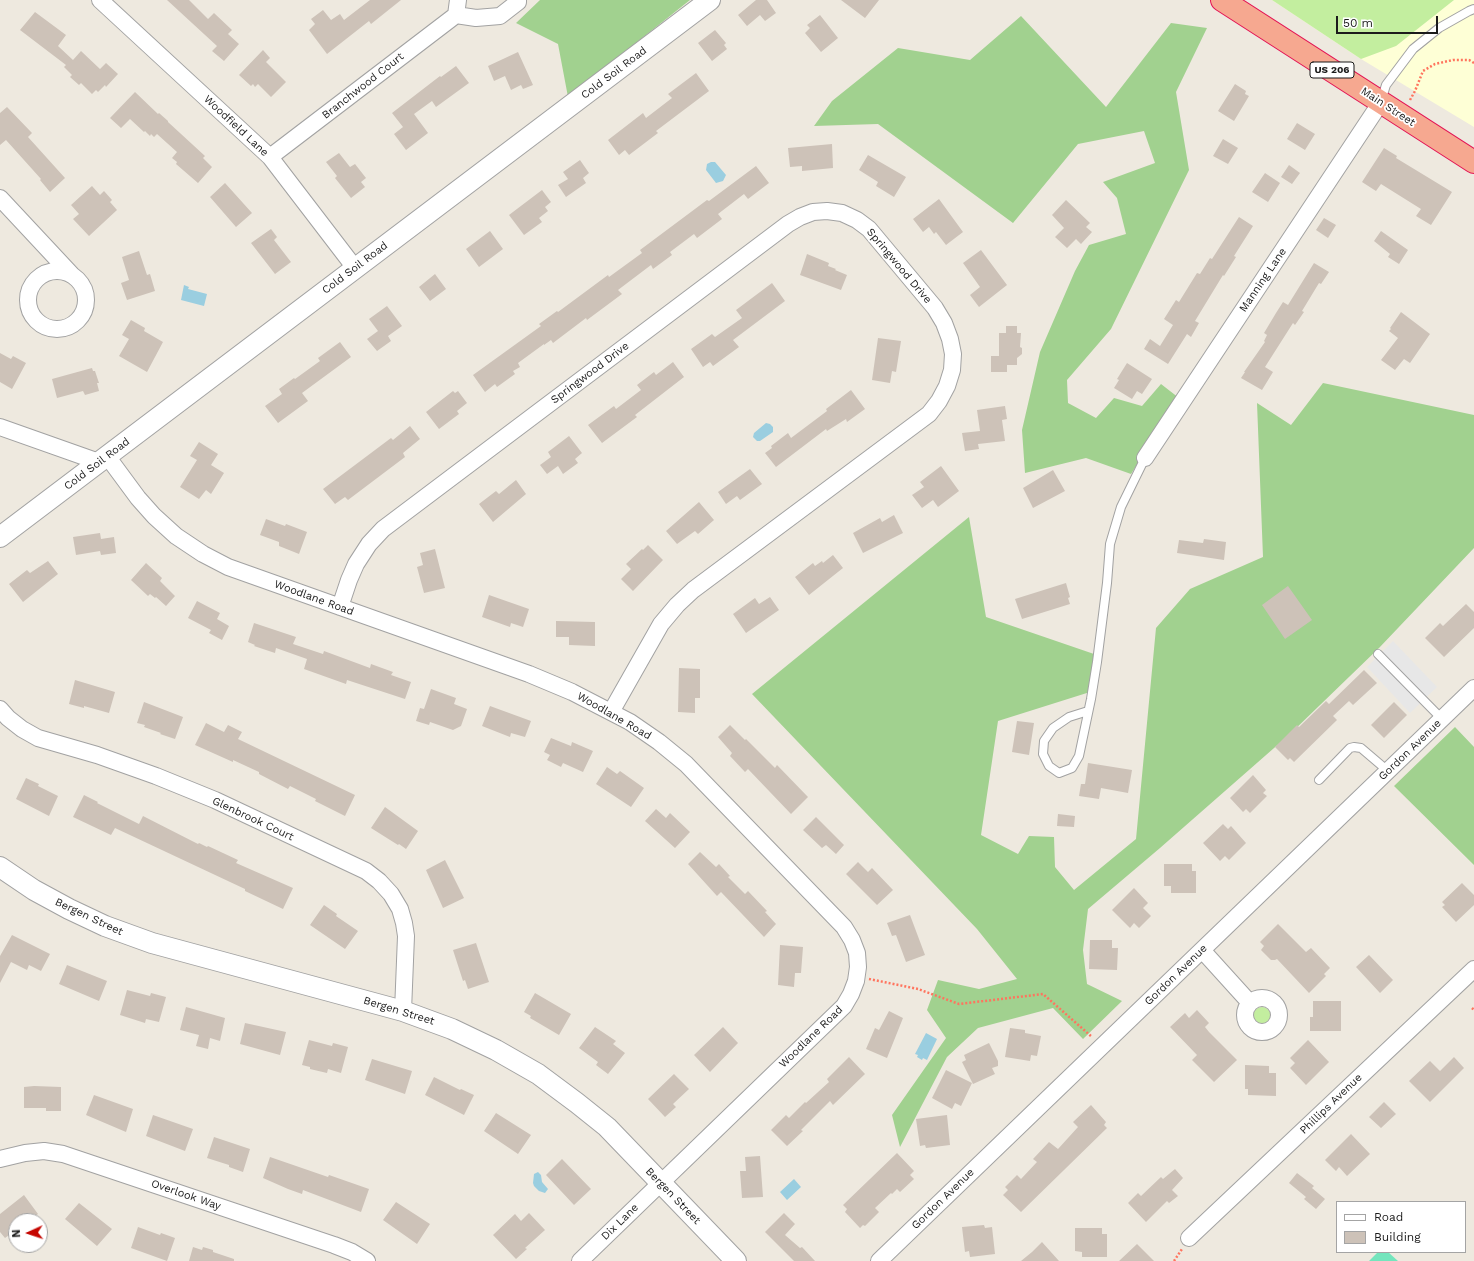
<!DOCTYPE html>
<style>
body{margin:0}
#map{position:relative;width:1474px;height:1261px;overflow:hidden;background:#eee9df;font-family:"Work Sans",sans-serif}
canvas{display:block}
.legend{position:absolute;left:1336px;top:1201px;width:130px;height:52px;box-sizing:border-box;background:#fff;border:1px solid #a4a4a4;margin:0;padding:5px 7px;list-style:none;font-size:12px;color:#1b1b1b}
.legend li{display:flex;align-items:center;gap:8px;height:20px}
.legend b{width:20px;border:1px solid #a4a4a4}
.north{position:absolute;left:8px;top:1213px;width:40px;height:40px;box-sizing:border-box;background:#fff;border:1px solid #a4a4a4;border-radius:50%;rotate:267deg;font-size:11px;font-weight:700;line-height:16px;text-align:center;color:#1b1b1b}
.north::after{content:'';display:block;margin:auto;width:14px;height:18px;background:#c50600;clip-path:polygon(50% 0,100% 100%,50% 72%,0 100%)}
.scale{position:absolute;left:1336px;top:16px;width:102px;height:18px;box-sizing:border-box;border:2px solid #1b1b1b;border-top:0;padding-left:5px;font-size:12px;line-height:14px;white-space:nowrap;color:#1b1b1b;-webkit-text-stroke:3px #fff;paint-order:stroke}
</style>
<div id="map">
<canvas width="1474" height="1261"></canvas>
<ul class="legend">
<li><b style="height:5px;background:#fff"></b>Road</li>
<li><b style="height:11px;background:#cdc2b8"></b>Building</li>
</ul>
<div class="north">N</div>
<div class="scale">50 m</div>
</div>
<script>
const ctx = document.querySelector('canvas').getContext('2d');
ctx.lineJoin = 'round';
function paint(path, color) {
  ctx.fillStyle = color;
  ctx.fill(path, 'evenodd');
}
function toPath(rows) {
  const path = new Path2D();
  for (const r of rows) {
    if (r.length === 3) {
      path.moveTo(r[0] + r[2], r[1]);
      path.arc(r[0], r[1], r[2], 0, 2 * Math.PI);
      continue;
    }
    path.moveTo(r[0], r[1]);
    for (let i = 2; i < r.length; i += 2) path.lineTo(r[i], r[i + 1]);
  }
  return path;
}
function strokePath(path, color, width, dash) {
  ctx.strokeStyle = color;
  ctx.lineWidth = width;
  ctx.lineCap = dash ? 'butt' : 'round';
  ctx.setLineDash(dash || []);
  ctx.stroke(path);
}
function label(font, color, halo, rows, align = 'center') {
  ctx.font = font + ' "Work Sans",sans-serif';
  ctx.lineWidth = 3.5;
  ctx.setLineDash([]);
  ctx.textBaseline = 'middle';
  ctx.strokeStyle = halo;
  ctx.fillStyle = color;
  for (const [text, x, y, turn = 0] of rows) {
    ctx.save();
    ctx.translate(x, y);
    ctx.rotate((+turn || 0) * Math.PI / 180);
    ctx.textAlign = isNaN(turn) ? turn : align;
    if (halo) ctx.strokeText(text, 0, 0);
    ctx.fillText(text, 0, 0);
    ctx.restore();
  }
}
paint(toPath([
 [1272,0,1474,0,1474,127,1361,59]
]), '#feffd6');
paint(toPath([
 [1272,0,1454,0,1396,46,1361,59],
 [1262,1016,9]
]), '#c3ee9f');
paint(toPath([
 [540,0,690,0,568,97,558,44,516,23],
 [1021,16,1106,107,1171,23,1207,28,1176,92,1189,170,1111,329,1067,380,1068,403,1096,418,1114,398,1142,406,1161,384,1179,398,1131,474,1086,458,1025,473,1022,430,1040,352,1075,271,1089,245,1126,234,1117,198,1103,182,1155,163,1144,131,1078,144,1013,223,878,124,814,126,832,101,898,48,970,60],
 [1323,383,1474,415,1474,548,1379,648,1290,734,1160,848,1088,909,1083,950,1087,984,1122,1001,1083,1039,1053,1008,978,1028,947,1057,900,1147,892,1115,946,1038,927,1010,938,980,979,989,1017,979,977,929,752,694,969,517,986,617,1094,654,1090,692,998,721,981,835,1018,854,1029,836,1054,837,1055,867,1074,890,1136,839,1156,628,1190,589,1263,557,1257,403,1291,425],
 [1455,727,1474,747,1474,865,1394,786]
]), '#a1d18f');
paint(toPath([
 [1378,1252,1388,1252,1398,1261,1369,1261]
]), '#74e5bd');
paint(toPath([
 [1393,641,1437,687,1410,713,1367,667]
]), '#e7e7e7');
paint(toPath([
 [711,162,715,162,726,175,723,181,716,183,706,170,707,164],
 [184,285,189,287,188,289,207,294,204,306,181,300],
 [766,423,770,424,773,427,773,432,760,441,757,441,753,437,754,433],
 [926,1033,937,1039,927,1060,923,1058,922,1060,917,1057,918,1055,915,1054],
 [538,1172,541,1175,542,1182,548,1189,545,1193,539,1191,534,1186,533,1183,534,1174],
 [794,1179,801,1187,787,1200,780,1192]
]), '#9acee0');
paint(toPath([
 [167,0,189,0,208,19,214,13,232,30,228,34,239,44,224,61,212,51,217,46],
 [370,0,401,0,371,24,369,21,327,54,309,30,315,24,311,19,323,10,331,20,340,14,344,20],
 [756,0,767,0,776,13,765,21,760,15,747,26,738,15],
 [841,0,879,0,865,18],
 [35,12,66,35,58,46,73,60,81,51,100,69,106,63,118,74,106,87,105,85,98,92,96,90,92,94,81,83,79,85,70,77,72,75,64,67,66,65,20,30],
 [820,15,838,38,821,52,805,33,810,28,807,25],
 [715,30,726,43,724,45,727,49,712,61,698,43],
 [263,50,270,58,266,62,286,82,271,97,258,84,255,87,253,84,251,86,239,75],
 [518,52,533,85,523,89,521,85,511,90,505,76,494,81,488,66],
 [456,66,469,83,436,107,432,101,414,114,428,133,406,150,394,134,403,127,392,113,440,76,441,77],
 [696,73,709,91,656,131,658,133,629,155,625,150,619,155,608,140,643,113,646,118,672,98,668,94],
 [1235,84,1246,91,1245,94,1249,96,1234,121,1218,111],
 [135,92,158,114,159,113,168,121,168,122,205,156,203,158,212,167,198,183,176,164,177,162,172,158,177,152,157,134,154,137,151,134,150,136,145,131,144,132,130,119,121,128,110,118],
 [7,107,32,133,28,137,65,178,50,192,40,180,41,179,6,140,0,145,0,113],
 [1297,123,1315,134,1305,150,1287,139],
 [1223,139,1238,148,1228,164,1213,156],
 [832,144,833,168,802,171,802,166,790,167,788,148],
 [1384,148,1397,156,1396,158,1452,192,1431,225,1416,216,1421,209,1381,184,1376,191,1362,182],
 [339,153,350,167,355,164,366,178,361,182,365,187,351,198,335,178,337,176,326,162],
 [868,155,906,177,894,197,876,186,878,182,859,170],
 [580,160,589,173,583,178,586,183,566,197,558,185,568,179,563,172],
 [1289,165,1300,173,1292,184,1281,177],
 [756,166,769,183,748,199,744,194,718,214,722,219,697,238,694,234,670,252,672,255,653,269,651,265,618,290,622,294,587,320,586,318,553,343,551,340,544,345,544,344,518,363,520,367,513,371,515,374,497,387,495,384,485,392,473,375,541,326,539,324,557,311,558,312,608,275,609,277,642,253,640,250,707,200,709,201],
 [1265,173,1280,183,1268,202,1252,192],
 [225,183,252,213,236,227,210,197],
 [92,186,100,195,104,191,112,200,110,202,117,210,89,236,73,219,79,214,71,205],
 [542,190,551,202,545,207,548,211,539,218,542,222,524,235,509,215],
 [939,199,963,232,946,245,936,232,934,234,929,227,923,232,913,219],
 [1066,200,1090,223,1086,227,1092,232,1081,244,1076,239,1067,248,1055,237,1064,228,1052,215],
 [1239,217,1253,226,1234,256,1236,257,1224,276,1223,275,1195,321,1199,323,1191,337,1187,334,1168,364,1144,349,1150,339,1160,346,1173,325,1164,319,1176,300,1179,302,1197,273,1200,274,1210,258,1212,259],
 [1324,218,1336,225,1328,238,1316,230],
 [271,229,277,237,274,240,291,262,275,274,251,243],
 [490,231,503,249,479,267,466,249],
 [1381,231,1408,250,1399,264,1388,257,1390,254,1374,241],
 [981,250,1007,285,979,307,970,295,980,287,963,263],
 [139,251,147,275,150,274,155,291,127,300,121,283,129,280,122,257],
 [807,254,829,263,828,266,836,269,835,270,847,275,841,290,800,275],
 [1314,263,1329,272,1321,284,1319,283,1302,311,1304,312,1295,325,1293,323,1265,367,1273,372,1262,390,1241,378,1245,372,1244,372,1265,342,1264,341,1267,335,1264,333,1276,313,1283,302,1288,305],
 [435,274,446,289,430,301,419,287],
 [772,283,785,301,733,340,739,347,713,366,710,362,703,367,691,349,712,334,715,337,742,318,736,310],
 [387,306,402,326,388,336,391,341,377,351,367,339,378,331,369,319],
 [1401,312,1430,334,1410,363,1404,359,1395,370,1381,360,1398,338,1389,331,1391,329,1390,328],
 [131,320,145,328,144,331,163,342,147,372,119,356,129,339,122,335],
 [1006,326,1017,326,1017,333,1021,333,1020,347,1022,348,1022,354,1017,358,1017,365,1007,365,1007,372,991,372,991,356,999,356,999,333,1006,333],
 [878,338,901,341,896,372,892,371,890,383,872,380],
 [340,342,351,357,302,393,308,401,278,423,265,406,282,394,279,389,294,378,295,379,320,361,318,358],
 [0,353,11,359,13,356,26,363,12,389,0,382],
 [673,362,684,377,635,415,637,417,602,443,588,425,614,406,616,409,641,390,637,385,654,372,656,375],
 [1127,363,1152,379,1142,394,1137,391,1132,399,1114,388,1119,380,1117,379],
 [92,368,93,371,95,371,99,383,97,383,99,391,85,395,83,391,57,398,52,379],
 [851,390,865,409,847,422,846,419,827,431,826,429,776,467,765,453,772,448,771,446,788,433,791,438,827,411,826,409],
 [453,391,455,393,458,391,467,403,457,411,459,414,439,429,426,412],
 [1005,406,1007,419,1002,420,1005,441,978,444,979,449,965,451,962,433,980,431,977,410],
 [410,426,420,439,403,453,405,457,348,500,345,497,335,504,323,489,391,438,393,440],
 [569,436,582,453,575,459,578,463,563,474,558,466,547,474,540,465,551,457,548,452],
 [199,442,218,454,211,465,224,473,211,494,206,490,199,499,180,487,197,460,190,456],
 [941,466,959,491,938,507,933,500,922,508,912,495,924,487,920,482],
 [750,469,762,484,740,500,737,496,726,504,718,492],
 [1053,470,1065,491,1033,508,1023,488],
 [516,480,526,494,493,522,479,504,496,491,499,494],
 [699,502,714,520,698,534,695,531,677,544,666,531],
 [894,515,903,533,863,553,853,533,880,518,882,522],
 [266,519,285,526,286,524,307,532,299,554,279,546,279,542,260,535],
 [100,533,101,539,114,537,116,553,101,555,100,551,76,555,73,537],
 [1204,539,1226,542,1224,560,1177,553,1179,540,1203,543],
 [648,545,663,560,633,591,621,579,631,569,626,564,642,549,643,550],
 [435,549,445,588,424,593,417,567,423,565,420,553],
 [833,555,843,568,809,595,795,577,813,563,815,566,822,561,823,563],
 [48,561,58,574,23,602,9,584,27,570,30,573],
 [146,563,162,578,160,581,175,596,166,606,156,597,155,598,150,594,148,596,131,580],
 [1066,583,1070,597,1068,598,1070,604,1022,619,1015,599],
 [1288,586,1312,620,1285,639,1262,605],
 [489,595,529,609,523,627,511,623,510,627,482,617],
 [770,597,779,610,746,633,733,614,755,598,759,604],
 [197,601,220,613,217,619,229,626,222,640,209,633,211,630,188,618],
 [1466,604,1474,612,1474,628,1444,657,1425,638,1440,623,1443,626],
 [556,621,595,622,595,646,569,645,569,637,556,637],
 [254,623,296,637,293,644,323,654,324,651,370,668,371,664,393,672,391,675,411,682,405,699,347,680,346,684,304,669,307,659,276,648,275,653,254,646,255,645,248,642],
 [679,668,700,669,700,698,695,698,695,713,678,712],
 [1364,670,1377,683,1353,705,1349,701,1333,716,1337,720,1294,762,1290,758,1288,760,1275,747,1297,725,1299,727,1326,701,1329,704],
 [75,680,115,692,109,713,84,706,84,708,69,704],
 [431,689,456,698,454,704,467,709,461,726,453,730,430,722,429,725,416,721,420,708,424,709],
 [144,702,183,717,175,739,160,734,161,733,144,727,145,725,137,723],
 [1394,702,1407,715,1384,738,1371,725],
 [490,706,531,721,525,737,511,733,510,737,482,726],
 [1017,721,1034,723,1029,755,1012,752],
 [206,723,224,732,228,725,242,732,238,739,355,795,345,816,315,801,316,799,290,786,288,789,259,774,259,772,233,760,233,762,195,745],
 [730,725,745,740,746,739,775,768,777,765,808,797,791,814,748,769,745,772,730,756,732,753,718,737],
 [551,738,571,746,572,742,593,751,583,772,563,763,561,767,547,760,550,755,544,752],
 [1088,763,1132,770,1128,793,1101,788,1099,799,1079,796,1081,784,1085,784],
 [607,767,617,774,620,771,644,788,631,807,596,784],
 [1253,775,1266,790,1263,793,1267,796,1250,813,1246,809,1243,812,1230,798],
 [26,778,39,784,38,786,58,796,49,816,16,799],
 [84,795,98,802,97,803,139,824,143,816,198,844,199,843,207,847,208,846,238,860,236,863,293,888,283,909,245,891,245,889,115,828,111,835,73,817],
 [385,807,418,831,406,849,399,844,398,845,371,828],
 [656,809,666,818,670,813,690,832,675,848,645,821],
 [1058,814,1075,816,1074,827,1057,826],
 [816,817,844,845,836,854,826,845,822,848,803,830],
 [1223,824,1228,829,1231,826,1246,843,1229,860,1225,856,1220,861,1203,843],
 [700,852,716,867,719,864,730,876,728,877,745,894,748,891,767,911,765,912,776,924,764,937,721,892,717,896,688,864],
 [445,860,464,898,443,908,426,870],
 [858,862,868,872,872,868,893,890,877,905,846,874],
 [1164,864,1192,864,1192,871,1196,871,1196,893,1171,893,1171,886,1164,886],
 [1462,883,1474,895,1474,905,1456,922,1442,907,1445,905,1442,902],
 [1134,888,1148,903,1143,908,1151,916,1139,928,1134,923,1130,928,1112,910],
 [324,905,337,914,336,916,358,931,345,949,310,925],
 [910,915,925,955,906,962,896,935,892,936,887,923],
 [1278,924,1306,952,1311,948,1330,968,1324,974,1326,976,1309,993,1277,959,1275,960,1271,960,1261,950,1264,946,1260,942],
 [12,935,50,954,41,971,29,965,27,970,11,962,0,983,0,956],
 [1090,940,1112,940,1112,948,1118,948,1117,970,1089,969],
 [476,943,489,982,468,989,465,980,463,981,453,950],
 [780,945,803,947,801,973,795,973,794,987,778,985],
 [1369,955,1393,980,1380,993,1356,967],
 [67,965,107,981,99,1001,59,984],
 [127,990,150,996,151,993,166,997,159,1022,146,1019,145,1023,120,1015],
 [535,993,571,1014,559,1035,530,1018,531,1016,524,1012],
 [1313,1001,1341,1001,1341,1031,1310,1031,1310,1017,1313,1017],
 [186,1007,225,1018,220,1041,210,1038,208,1049,196,1046,199,1035,180,1030],
 [1197,1010,1209,1023,1205,1027,1209,1032,1237,1060,1214,1082,1192,1060,1197,1055,1170,1027,1185,1013,1189,1018],
 [889,1011,903,1018,887,1058,866,1049,875,1028,879,1030],
 [245,1023,286,1032,280,1055,240,1044],
 [595,1027,616,1041,613,1044,625,1053,608,1074,596,1065,598,1062,579,1048],
 [723,1027,738,1043,710,1072,694,1055],
 [1010,1028,1025,1030,1025,1033,1041,1036,1037,1056,1031,1055,1030,1061,1005,1057],
 [309,1040,332,1046,333,1043,348,1047,341,1073,328,1069,327,1073,310,1069,310,1067,302,1065],
 [1308,1040,1329,1062,1306,1085,1290,1068,1295,1063,1290,1058],
 [989,1043,998,1061,998,1066,992,1068,995,1074,973,1084,962,1062,966,1060,964,1055],
 [849,1057,865,1074,833,1105,830,1101,801,1130,803,1131,787,1146,771,1130,786,1115,789,1118,805,1102,806,1103,829,1082,827,1079],
 [1454,1057,1464,1068,1430,1102,1409,1081,1430,1061,1440,1071],
 [372,1059,412,1071,405,1094,365,1080],
 [1245,1065,1269,1066,1269,1073,1276,1073,1276,1096,1248,1095,1248,1089,1245,1089],
 [946,1070,972,1083,961,1106,955,1103,952,1109,932,1098],
 [674,1074,689,1089,673,1104,676,1107,665,1117,648,1099],
 [434,1077,460,1090,461,1089,474,1095,464,1115,425,1095],
 [34,1086,61,1087,61,1111,46,1111,46,1108,24,1108,24,1087],
 [94,1095,133,1109,126,1132,86,1115],
 [1384,1102,1396,1114,1381,1128,1369,1117],
 [1091,1105,1106,1122,1104,1125,1107,1128,1021,1212,1003,1195,1008,1190,1005,1187,1017,1175,1021,1179,1037,1162,1033,1159,1049,1142,1058,1149,1078,1127,1073,1122],
 [496,1113,531,1135,518,1154,484,1131],
 [153,1115,193,1129,185,1151,146,1136],
 [947,1115,950,1145,926,1148,925,1145,920,1146,916,1119],
 [1351,1134,1370,1154,1347,1176,1339,1167,1336,1171,1325,1160],
 [214,1137,250,1149,243,1172,229,1167,229,1165,207,1158],
 [897,1153,914,1171,910,1175,914,1179,900,1192,897,1189,892,1194,891,1193,875,1208,879,1212,865,1226,863,1225,860,1228,845,1212,847,1209,843,1205],
 [760,1156,763,1197,742,1198,740,1171,746,1171,745,1157],
 [270,1157,328,1177,329,1175,369,1189,361,1212,303,1190,302,1194,288,1189,263,1178],
 [562,1159,591,1189,574,1205,546,1175],
 [1175,1169,1183,1178,1172,1190,1178,1196,1169,1203,1167,1201,1146,1222,1128,1203,1138,1193,1141,1196,1161,1177,1163,1179],
 [1297,1173,1314,1186,1312,1188,1325,1199,1316,1209,1304,1199,1306,1197,1289,1183],
 [24,1195,38,1214,29,1221,16,1221,16,1230,5,1238,0,1232,0,1214],
 [396,1202,430,1224,417,1244,383,1220],
 [79,1203,112,1229,97,1246,65,1219],
 [529,1213,545,1230,525,1248,527,1249,516,1259,493,1235,515,1214,521,1221],
 [784,1213,795,1224,785,1235,800,1248,802,1247,815,1261,794,1261,765,1232],
 [984,1225,985,1228,992,1227,995,1254,970,1257,969,1251,965,1252,962,1227],
 [138,1227,160,1235,161,1233,175,1238,167,1261,131,1248],
 [1075,1228,1102,1228,1102,1234,1107,1234,1107,1257,1082,1257,1082,1252,1075,1251],
 [1042,1242,1059,1261,1021,1261,1032,1252],
 [1137,1244,1154,1261,1119,1261],
 [193,1247,202,1250,203,1247,213,1250,213,1252,234,1259,234,1261,189,1261]
]), '#cdc2b8');
const service = toPath([
 [1381,101,1386,85,1413,49,1439,28,1469,11,1474,9],
 [1378,654,1442,719],
 [1088,711,1069,717,1053,728,1044,741,1043,754,1049,766,1059,773,1072,768,1079,756,1091,699,1097,662,1107,583,1110,544,1121,507,1145,458],
 [1319,780,1350,748,1354,747,1361,748,1388,771]
]);
const minor = toPath([
 [100,0,270,157,355,268],
 [456,15,476,18,500,16,518,2,518,0],
 [270,157,456,15,458,0],
 [0,198,71,274],
 [57,300,29],
 [0,427,99,462],
 [107,456,138,498,154,516,176,536,203,554,228,567,529,674,572,692,630,722,659,742,686,764,844,927,852,940,857,953,858,967,856,981,851,994,844,1006,580,1261],
 [1145,458,1381,102],
 [340,607,349,580,356,564,369,544,383,529,788,224,800,217,813,212,827,211,842,213,857,220,869,229,935,308,944,323,950,339,953,354,952,370,947,386,939,401,929,414,693,590,677,605,661,624,611,712],
 [0,709,8,718,22,729,38,738,97,755,156,776,215,800,366,871,379,881,391,894,400,909,404,923,406,936,403,1011],
 [1202,950,1250,1003],
 [1262,1015,17],
 [0,1159,25,1153,44,1151,63,1154,334,1245,352,1252,367,1261],
 [1189,1238,1474,969],
 [879,1261,1474,688]
]);
const tertiary = toPath([
 [0,537,710,0],
 [0,867,34,890,69,909,105,926,152,943,403,1011,452,1029,496,1050,538,1074,577,1103,607,1127,736,1261]
]);
const trunk = toPath([
 [1222,0,1474,162]
]);
strokePath(service, '#a2a2a2', 10);
strokePath(minor, '#a2a2a2', 18);
strokePath(tertiary, '#a2a2a2', 22);
strokePath(trunk, '#e31455', 24);
strokePath(toPath([
 [1410,100,1415,91,1423,71,1435,64,1453,60,1469,60,1474,63],
 [869,979,918,989,959,1004,1043,994,1092,1037],
 [1472,1008,1474,1010],
 [1174,1261,1182,1249]
]), '#ff745e', 2.5, [2, 2]);
strokePath(service, '#fff', 8);
strokePath(minor, '#fff', 16);
strokePath(tertiary, '#fff', 20);
strokePath(trunk, '#f6a890', 22);
for (const [x, y, w] of [
 [1332,70,44]
]) {
  const box = new Path2D();
  box.roundRect(x - w / 2, y - 8, w, 16, 3);
  ctx.fillStyle = '#fff';
  ctx.fill(box);
  strokePath(box, '#1b1b1b', 1);
}
label('bold 10px', '#1b1b1b', null, [
 ["US 206",1332,70]
]);
label('11px', '#1b1b1b', '#fff', [
 ["Cold Soil Road",614,73,-37],
 ["Branchwood Court",363,86,-38],
 ["Main Street",1388,107,33],
 ["Woodfield Lane",236,126,43],
 ["Springwood Drive",899,266,50],
 ["Cold Soil Road",355,268,-37],
 ["Manning Lane",1263,280,-56],
 ["Springwood Drive",590,373,-37],
 ["Cold Soil Road",97,464,-37],
 ["Woodlane Road",314,598,20],
 ["Woodlane Road",614,716,30],
 ["Gordon Avenue",1410,750,-44],
 ["Glenbrook Court",253,819,25],
 ["Bergen Street",89,917,25],
 ["Gordon Avenue",1176,975,-44],
 ["Bergen Street",399,1011,17],
 ["Woodlane Road",811,1037,-44],
 ["Phillips Avenue",1331,1104,-44],
 ["Overlook Way",186,1195,19],
 ["Bergen Street",673,1196,46],
 ["Gordon Avenue",943,1199,-44],
 ["Dix Lane",620,1222,-44]
]);
</script>
